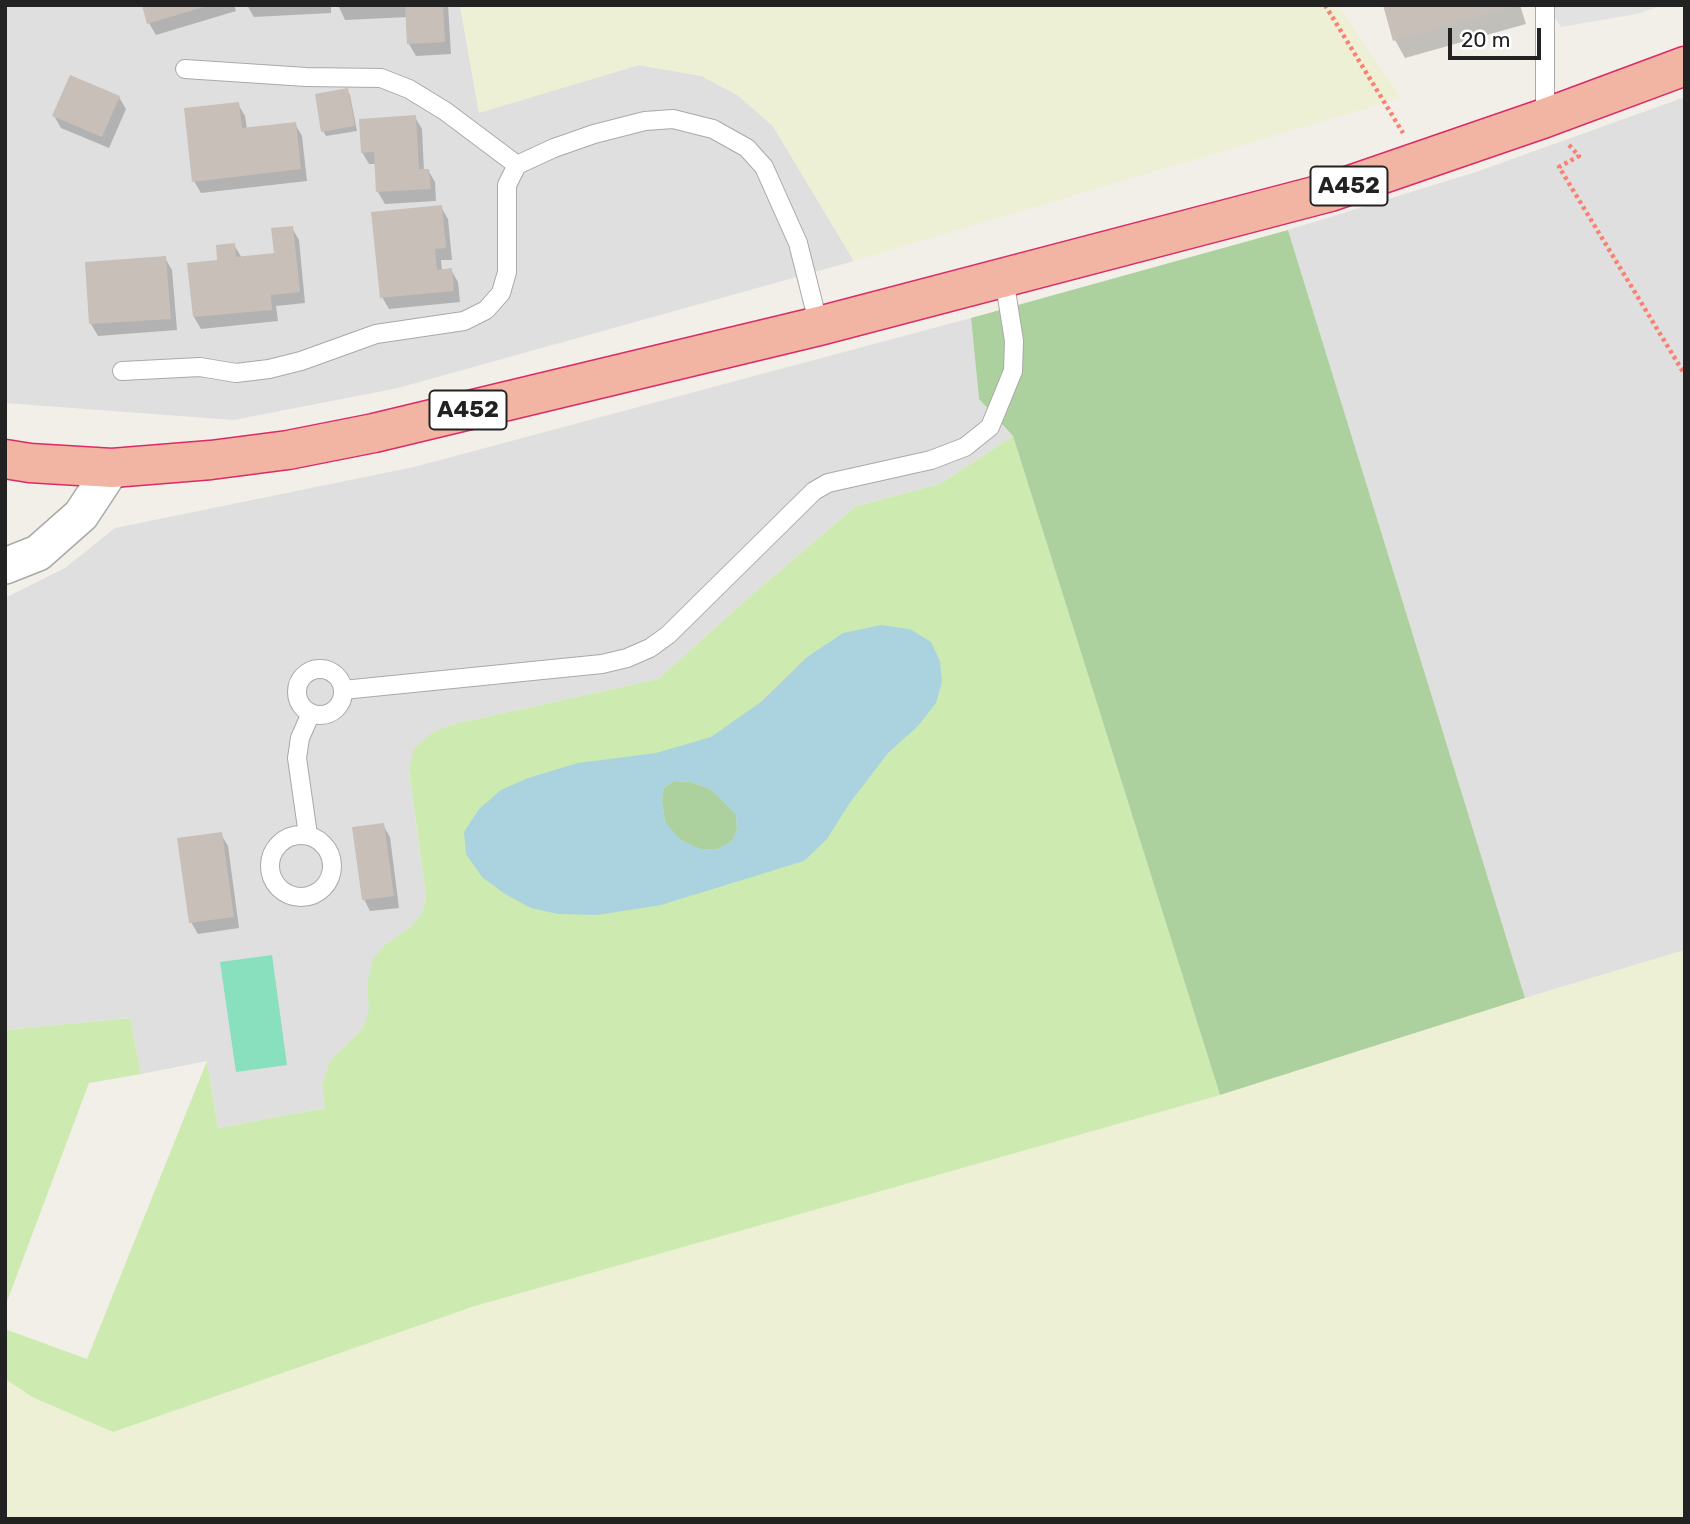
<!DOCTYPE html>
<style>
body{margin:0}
#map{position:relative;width:1690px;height:1524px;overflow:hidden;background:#f2efe9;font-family:Rubik,sans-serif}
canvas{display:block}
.frame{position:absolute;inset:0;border:7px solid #222;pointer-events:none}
.scale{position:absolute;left:1448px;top:28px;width:93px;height:32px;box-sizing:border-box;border:4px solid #222;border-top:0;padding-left:9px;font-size:21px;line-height:24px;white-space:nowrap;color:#222;-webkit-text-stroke:5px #fff;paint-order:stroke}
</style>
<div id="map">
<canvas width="1690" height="1524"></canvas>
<div class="frame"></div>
<div class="scale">20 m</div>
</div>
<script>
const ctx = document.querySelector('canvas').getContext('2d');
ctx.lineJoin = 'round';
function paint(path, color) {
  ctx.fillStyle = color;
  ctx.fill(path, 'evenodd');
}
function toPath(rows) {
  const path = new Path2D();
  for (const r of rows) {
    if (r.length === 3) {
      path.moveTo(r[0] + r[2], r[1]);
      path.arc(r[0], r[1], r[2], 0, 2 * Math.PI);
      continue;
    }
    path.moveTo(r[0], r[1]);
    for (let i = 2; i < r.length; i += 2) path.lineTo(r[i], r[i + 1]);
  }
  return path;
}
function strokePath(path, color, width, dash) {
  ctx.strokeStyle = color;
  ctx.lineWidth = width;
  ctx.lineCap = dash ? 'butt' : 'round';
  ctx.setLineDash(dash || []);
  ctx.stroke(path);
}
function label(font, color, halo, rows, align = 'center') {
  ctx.font = font + ' Rubik,sans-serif';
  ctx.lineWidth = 5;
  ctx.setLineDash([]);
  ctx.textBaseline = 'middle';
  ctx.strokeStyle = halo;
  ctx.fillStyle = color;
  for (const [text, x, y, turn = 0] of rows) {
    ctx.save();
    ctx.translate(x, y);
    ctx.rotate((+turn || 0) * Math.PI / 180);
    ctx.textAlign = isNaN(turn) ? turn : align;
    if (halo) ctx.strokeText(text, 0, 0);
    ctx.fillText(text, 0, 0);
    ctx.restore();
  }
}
paint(toPath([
 [5,5,460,5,479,112,639,65,702,76,739,96,773,126,854,261,398,388,234,420,5,403],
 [1685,97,1685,950,1525,998,1288,230,1476,172],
 [971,318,979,399,1013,436,940,484,856,506,755,592,658,679,454,724,409,771,426,896,422,915,409,928,386,944,367,985,370,1010,363,1028,330,1062,322,1084,325,1108,218,1128,207,1061,141,1074,130,1018,5,1030,5,598,65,568,115,528,414,467]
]), '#e0dfdf');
paint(toPath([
 [460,5,1338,5,1401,98,854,261,773,126,739,96,702,76,639,65,479,113],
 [1685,950,1685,1519,5,1519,5,1379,32,1397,113,1432,475,1306,1219,1095,1525,998]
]), '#eef0d5');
paint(toPath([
 [1013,436,1220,1095,475,1306,113,1432,32,1397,5,1379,5,1329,87,1359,207,1061,218,1128,325,1108,322,1084,330,1061,363,1028,369,1010,367,985,373,959,386,944,409,928,422,914,426,896,409,770,414,749,431,733,454,724,658,679,755,592,856,506,940,484],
 [130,1018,141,1074,89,1083,5,1307,5,1030]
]), '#cdebb0');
paint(toPath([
 [1288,230,1525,998,1220,1095,1013,436,979,399,971,318],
 [674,781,691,782,710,789,724,802,736,815,737,829,732,841,718,849,700,849,680,840,665,822,662,801,664,788]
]), '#add19e');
paint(toPath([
 [272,955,287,1065,236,1072,220,962]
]), '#88e0be');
paint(toPath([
 [1547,5,1664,5,1636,14,1561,27]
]), '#e2e2e2');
paint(toPath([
 [881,625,910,629,931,642,940,661,942,682,936,703,918,726,888,753,849,804,827,839,804,861,661,905,597,915,558,914,531,908,505,894,482,877,466,854,464,832,479,809,501,790,528,778,578,763,656,753,711,737,761,702,807,657,843,633],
 [674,781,691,782,710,789,724,802,736,815,737,829,732,841,718,849,700,849,680,840,665,822,662,801,664,788]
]), '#aad3df');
paint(toPath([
 [144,5,234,5,236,11,156,35,149,23],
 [247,5,331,5,331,13,254,17],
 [338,5,448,5,451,54,416,56,409,44,408,17,345,20],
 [1385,5,1520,5,1526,24,1405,58,1395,40],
 [347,90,350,95,357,131,326,136,323,131],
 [119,97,126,109,109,148,61,128,54,116],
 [238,104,245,116,247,129,295,124,302,136,307,181,201,193,194,181],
 [415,117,422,129,424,171,428,170,435,182,436,201,385,204,378,192,377,164,369,164,362,152],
 [441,207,448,219,452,260,441,260,442,271,451,270,458,282,460,302,389,309,382,297],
 [292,228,299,240,305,303,276,306,278,321,201,329,194,317,219,262,234,245,242,258,276,255],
 [165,258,172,270,177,330,98,336,91,324],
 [383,825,390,837,399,908,370,911,364,899],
 [221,834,228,846,239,928,198,934,191,922]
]), '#0003');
paint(toPath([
 [142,5,207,5,207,6,147,24],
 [405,5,443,5,445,42,407,44],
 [1383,5,1514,5,1514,6,1393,41],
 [70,75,120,96,102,137,52,116],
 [348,88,355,126,321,132,315,94],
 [239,102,242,128,296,122,301,169,192,182,184,108],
 [416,115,419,169,429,169,431,189,376,192,374,152,361,153,359,119],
 [442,205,446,248,435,249,437,270,452,268,454,291,380,298,371,212],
 [293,226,300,292,271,295,272,310,193,317,187,263,217,260,216,245,235,243,236,257,274,253,271,228],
 [166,256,171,319,89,324,85,262],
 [384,823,394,896,362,900,352,827],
 [222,832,234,917,189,923,177,838]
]), '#c7bfb8');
const service = toPath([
 [1545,5,1545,118],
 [185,69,306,77,381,78,409,89,445,111,517,165],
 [122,371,200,367,236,373,269,369,301,361,376,334,464,321,486,310,501,293,507,272,507,185,517,165,554,148,594,134,645,121,673,119,713,129,747,148,764,167,798,243,819,326],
 [320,692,23],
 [343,690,602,664,627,658,650,648,668,635,814,491,828,483,931,460,965,447,990,427,1013,371,1014,341,1004,278],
 [308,835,297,758,300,738,311,713],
 [301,866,31]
]);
const minor = toPath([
 [5,566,38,553,81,515,112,468]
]);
const trunk = toPath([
 [5,459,30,463,112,468,211,460,288,450,374,433,819,326,1330,192,1545,118,1685,66]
]);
strokePath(service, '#a9a9a9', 20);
strokePath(minor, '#a9a9a9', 38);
strokePath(trunk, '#dc2a67', 41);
strokePath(toPath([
 [1325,5,1403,133],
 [1569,145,1579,156,1559,167,1685,375]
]), '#fa8072', 4.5, [3.5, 3.5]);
strokePath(service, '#fff', 18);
strokePath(minor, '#fff', 35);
strokePath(trunk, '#f2b4a3', 38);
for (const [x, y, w] of [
 [1349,186,77],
 [468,410,77]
]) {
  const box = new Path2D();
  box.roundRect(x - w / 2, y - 19.5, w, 39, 5);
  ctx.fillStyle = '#fff';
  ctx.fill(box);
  strokePath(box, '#222', 2);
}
label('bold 23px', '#222', null, [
 ["A452",1349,186],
 ["A452",468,410]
]);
</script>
